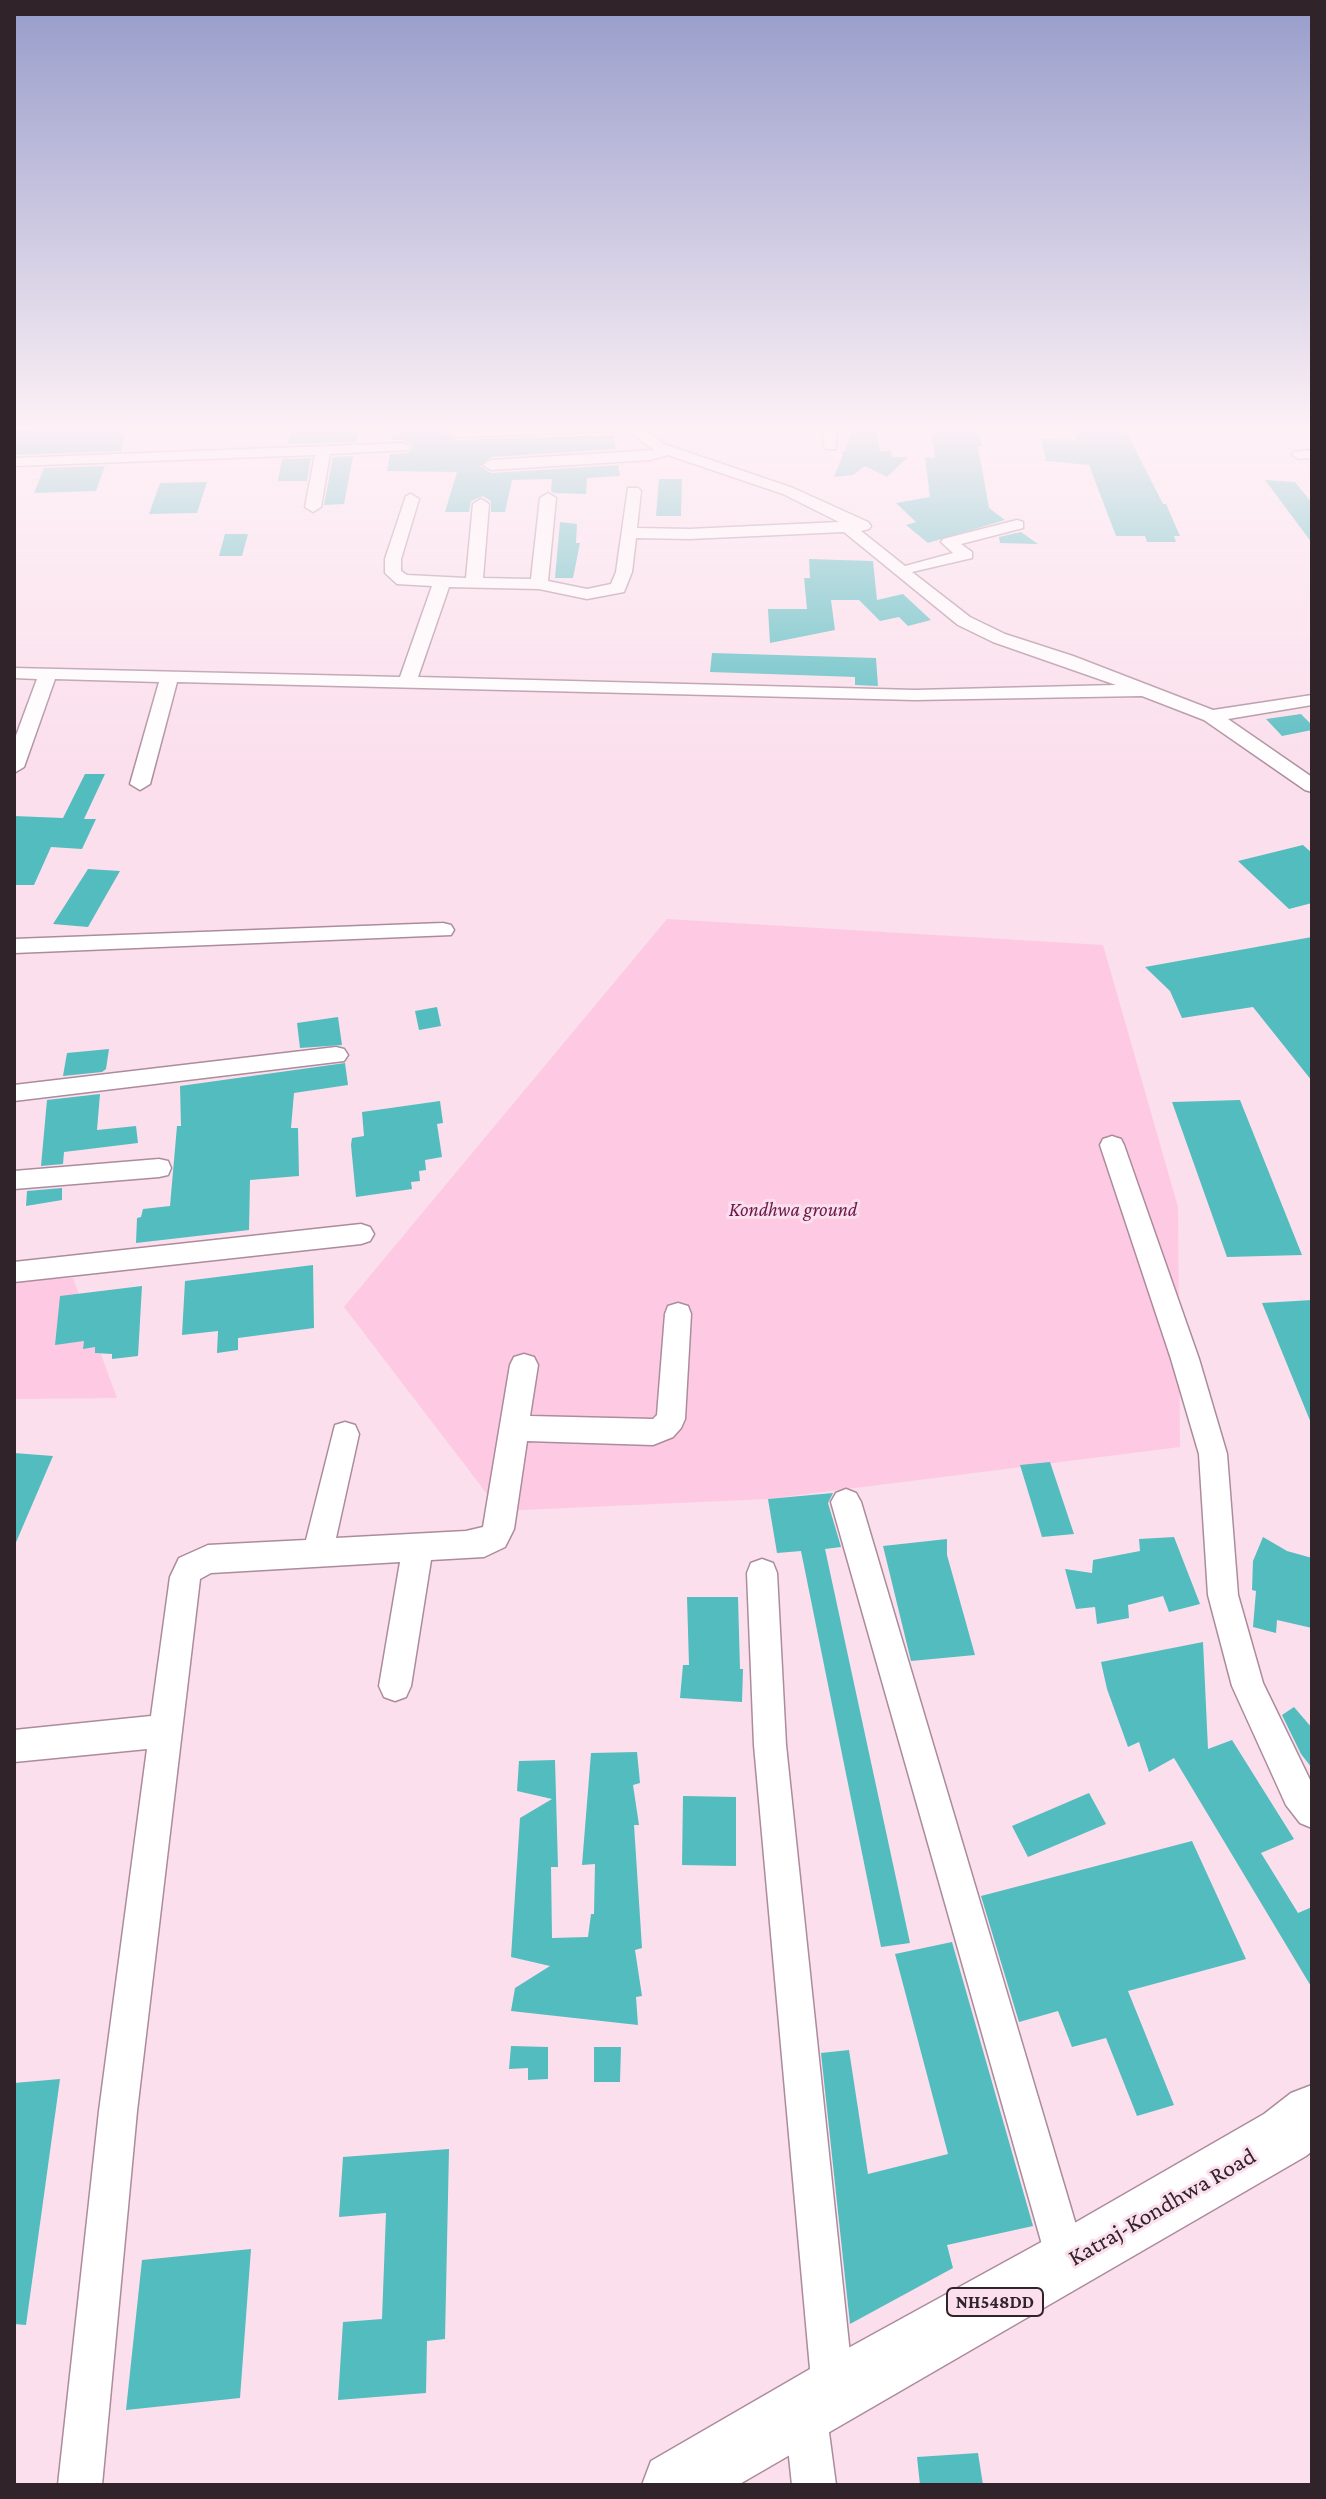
<!DOCTYPE html>
<style>
body{margin:0}
#map{position:relative;width:1326px;height:2499px;overflow:hidden;background:#fbdfec;font-family:"Crimson Pro",serif}
canvas{display:block}
.frame{position:absolute;inset:0;border:16px solid #30242a;pointer-events:none}
</style>
<div id="map">
<canvas width="1326" height="2499"></canvas>
<div class="frame"></div>
</div>
<script>
const ctx = document.querySelector('canvas').getContext('2d');
ctx.lineJoin = 'round';
function paint(path, color) {
  ctx.fillStyle = color;
  ctx.fill(path, 'evenodd');
}
function toPath(rows) {
  const path = new Path2D();
  for (const r of rows) {
    path.moveTo(r[0], r[1]);
    for (let i = 2; i < r.length; i += 2) path.lineTo(r[i], r[i + 1]);
  }
  return path;
}
function strokePath(path, color, width, dash) {
  ctx.strokeStyle = color;
  ctx.lineWidth = width;
  ctx.lineCap = dash ? 'butt' : 'round';
  ctx.setLineDash(dash || []);
  ctx.stroke(path);
}
function label(font, color, halo, rows, align = 'center') {
  ctx.font = font + ' "Crimson Pro",serif';
  ctx.lineWidth = 6;
  ctx.setLineDash([]);
  ctx.textBaseline = 'middle';
  ctx.strokeStyle = halo;
  ctx.fillStyle = color;
  for (const [text, x, y, turn = 0] of rows) {
    ctx.save();
    ctx.translate(x, y);
    ctx.rotate((+turn || 0) * Math.PI / 180);
    ctx.textAlign = isNaN(turn) ? turn : align;
    if (halo) ctx.strokeText(text, 0, 0);
    ctx.fillText(text, 0, 0);
    ctx.restore();
  }
}
paint(toPath([
 [667,919,1103,945,1178,1207,1180,1447,768,1499,500,1511,344,1307],
 [73,1278,117,1398,14,1399,14,1281]
]), '#fecae3');
paint(toPath([
 [127,427,121,451,14,455,14,429],
 [293,427,359,427,356,442,287,444],
 [394,427,454,427,447,434,457,440,613,435,616,449,491,457,480,466,491,473,618,465,620,476,587,478,586,494,554,493,551,491,552,479,512,480,505,512,491,512,491,501,483,496,471,501,469,512,445,512,457,472,387,471,390,454,409,453,414,446,405,440,392,440],
 [854,427,876,427,880,451,891,451,892,457,908,457,887,477,865,466,853,475,834,477,843,454,840,452,844,452],
 [930,427,978,427,982,446,978,446,989,508,1005,520,928,543,906,525,916,522,896,503,930,497,925,457,935,458],
 [1070,427,1124,427,1163,504,1166,504,1180,536,1174,536,1176,542,1147,542,1145,536,1116,536,1089,465,1046,461,1041,439,1077,440],
 [353,456,344,504,324,505,333,457],
 [311,458,307,481,278,481,282,459],
 [105,466,96,491,34,493,44,468],
 [659,479,682,479,681,516,656,516],
 [1265,480,1295,482,1312,503,1312,543],
 [207,482,197,513,149,514,160,483],
 [560,522,577,524,576,543,580,543,573,578,555,578],
 [1021,532,1038,544,1000,543,999,537],
 [225,534,248,534,242,556,219,556],
 [809,559,873,561,877,600,903,594,931,620,908,626,899,617,880,621,859,600,831,600,835,630,770,643,768,609,807,609,804,578,810,578],
 [712,653,876,658,878,686,855,685,855,677,710,672],
 [1301,714,1312,725,1312,730,1282,736,1266,719],
 [85,774,105,774,84,819,96,819,82,849,51,847,34,885,14,885,14,816,63,818],
 [1303,845,1312,853,1312,903,1289,909,1238,861],
 [88,869,120,871,88,927,53,924],
 [1312,937,1312,1081,1253,1007,1182,1018,1170,991,1145,967],
 [437,1007,441,1026,419,1030,415,1011],
 [338,1017,342,1045,300,1048,297,1023],
 [109,1049,106,1069,102,1072,63,1076,67,1053],
 [345,1063,348,1085,294,1093,291,1128,298,1128,299,1176,250,1180,249,1230,136,1243,137,1218,141,1217,143,1209,170,1206,177,1126,181,1126,180,1086],
 [100,1094,97,1130,136,1126,138,1143,64,1152,63,1164,41,1166,47,1100],
 [1240,1100,1302,1255,1227,1257,1172,1102],
 [440,1101,443,1123,437,1124,442,1157,425,1160,426,1170,419,1171,420,1181,411,1182,412,1189,356,1197,351,1145,352,1138,364,1136,362,1112],
 [62,1188,62,1200,26,1206,27,1191],
 [313,1265,314,1328,238,1338,238,1350,217,1353,218,1331,182,1335,185,1281],
 [142,1286,138,1356,112,1359,112,1354,95,1353,95,1347,83,1349,84,1341,55,1345,60,1296],
 [1312,1300,1312,1423,1311,1423,1262,1303],
 [14,1453,53,1456,14,1547],
 [1050,1462,1074,1534,1042,1537,1020,1465],
 [833,1493,828,1503,841,1547,825,1549,910,1943,881,1947,801,1551,777,1553,768,1499],
 [1174,1537,1200,1604,1169,1612,1163,1596,1128,1605,1129,1618,1097,1624,1095,1607,1076,1609,1065,1569,1092,1573,1093,1560,1140,1551,1139,1539],
 [1263,1537,1287,1551,1312,1558,1312,1628,1277,1620,1276,1633,1253,1627,1256,1591,1252,1590,1253,1561],
 [947,1539,947,1555,975,1655,911,1661,883,1546],
 [687,1597,738,1597,740,1669,743,1669,742,1702,680,1698,683,1665,689,1665],
 [1203,1642,1208,1749,1232,1740,1294,1839,1261,1853,1298,1913,1312,1907,1312,1988,1174,1758,1149,1772,1139,1742,1128,1747,1107,1689,1101,1662],
 [1294,1707,1312,1728,1312,1768,1301,1754,1282,1715],
 [637,1752,640,1783,633,1785,639,1825,634,1825,642,1948,635,1950,642,1996,636,1997,638,2025,511,2011,515,1988,550,1966,511,1957,520,1818,552,1799,517,1791,519,1761,555,1760,558,1867,551,1867,552,1938,588,1937,591,1914,594,1914,595,1864,582,1865,591,1753],
 [1089,1793,1106,1824,1028,1857,1012,1826],
 [683,1796,736,1797,736,1866,682,1865],
 [1192,1841,1246,1959,1128,1991,1174,2105,1137,2116,1106,2038,1072,2047,1058,2011,1019,2022,981,1896],
 [952,1942,1033,2226,947,2245,953,2268,850,2324,821,2053,849,2050,868,2174,948,2154,895,1954],
 [511,2046,548,2047,548,2079,528,2080,528,2068,509,2069],
 [594,2047,621,2047,620,2082,594,2082],
 [60,2079,26,2325,14,2324,14,2083],
 [449,2149,445,2339,427,2341,426,2393,338,2400,343,2322,382,2319,386,2213,339,2217,343,2157],
 [251,2249,240,2398,126,2410,142,2260],
 [978,2453,983,2485,920,2485,917,2457]
]), '#53bcbf');
const minor = toPath([
 [495,427,641,427,664,444,793,488,868,522,871,526,869,529,861,531,905,566,953,553,941,542,943,539,1017,520,1023,522,1023,528,961,544,972,552,972,558,912,572,970,617,1005,634,1073,656,1213,710,1312,695,1312,705,1228,719,1312,777,1312,792,1305,790,1204,720,1142,696,915,700,177,682,150,784,140,790,130,784,159,682,55,679,24,767,14,773,14,741,37,679,14,678,14,668,400,677,432,586,397,584,385,573,385,559,406,496,411,494,419,499,401,559,401,571,407,575,466,578,473,504,481,499,489,504,483,578,531,579,540,498,548,493,556,498,548,581,587,589,611,584,616,572,628,488,638,488,641,491,637,528,689,529,839,522,783,494,668,455,650,460,491,470,483,465,491,460,654,450,628,431,457,437,450,433,457,429,495,427],
 [844,532,958,625,993,642,1116,685,915,690,418,677,449,587,539,589,587,599,624,592,632,572,636,538,689,539,844,532],
 [822,427,836,427,836,449,826,449,824,446,822,427],
 [404,443,411,447,409,450,330,454,321,507,313,512,305,507,315,455,14,466,14,458,404,443],
 [1312,450,1312,458,1299,459,1292,455,1294,452,1312,450],
 [443,923,451,925,454,930,451,935,14,953,14,939,443,923],
 [336,1047,344,1049,348,1055,344,1061,14,1101,14,1085,336,1047],
 [1112,1136,1121,1139,1124,1145,1199,1359,1227,1454,1238,1595,1263,1683,1312,1784,1312,1828,1300,1823,1286,1805,1232,1686,1208,1595,1199,1454,1171,1359,1100,1145,1103,1139,1112,1136],
 [159,1159,168,1161,171,1168,168,1175,159,1177,14,1189,14,1171,159,1159],
 [361,1224,370,1227,374,1234,370,1241,361,1244,14,1282,14,1262,361,1224],
 [678,1303,688,1306,691,1314,685,1419,681,1428,673,1437,653,1445,527,1441,514,1529,505,1547,484,1557,431,1560,411,1686,406,1697,395,1701,384,1697,379,1686,400,1562,211,1573,200,1579,137,2111,102,2485,58,2485,99,2111,147,1749,14,1762,14,1730,151,1716,170,1577,179,1558,208,1545,306,1540,335,1425,345,1422,355,1425,359,1434,336,1538,466,1531,483,1527,510,1365,514,1357,524,1354,534,1357,538,1365,530,1416,653,1419,657,1415,665,1314,668,1306,678,1303],
 [846,1489,856,1493,861,1502,1087,2262,1081,2276,1067,2282,1053,2276,1047,2262,831,1502,836,1493,846,1489],
 [762,1559,773,1563,777,1573,786,1745,854,2392,848,2407,833,2413,826,2410,836,2485,792,2485,784,2409,790,2394,805,2388,812,2391,754,1745,747,1573,751,1563,762,1559]
]);
const highway = toPath([
 [1312,2085,1312,2151,1306,2156,738,2485,642,2485,651,2461,810,2369,1045,2240,1264,2114,1291,2093,1312,2085]
]);
strokePath(minor, '#ac8c9c', 3);
strokePath(highway, '#ac8c9c', 3);
paint(minor, '#fff');
paint(highway, '#fff');
const sky = ctx.createLinearGradient(0, 0, 0, 777);
sky.addColorStop(0, '#979cca');
sky.addColorStop(0.55, '#fdf1f6');
sky.addColorStop(1, '#fdf1f600');
ctx.fillStyle = sky;
ctx.fillRect(0, 0, 1326, 777);
for (const [x, y, w] of [
 [995,2302,96]
]) {
  const box = new Path2D();
  box.roundRect(x - w / 2, y - 14, w, 28, 6);
  ctx.fillStyle = '#fbdfec';
  ctx.fill(box);
  strokePath(box, '#30242a', 2);
}
label('bold 18px', '#30242a', null, [
 ["NH548DD",995,2302]
]);
label('italic 20px', '#6b184a', '#fbdfec', [
 ["Kondhwa ground",793,1210]
]);
label('24px', '#30242a', '#fbdfec', [
 ["Katraj-Kondhwa Road",1162,2207,-30]
]);
</script>
